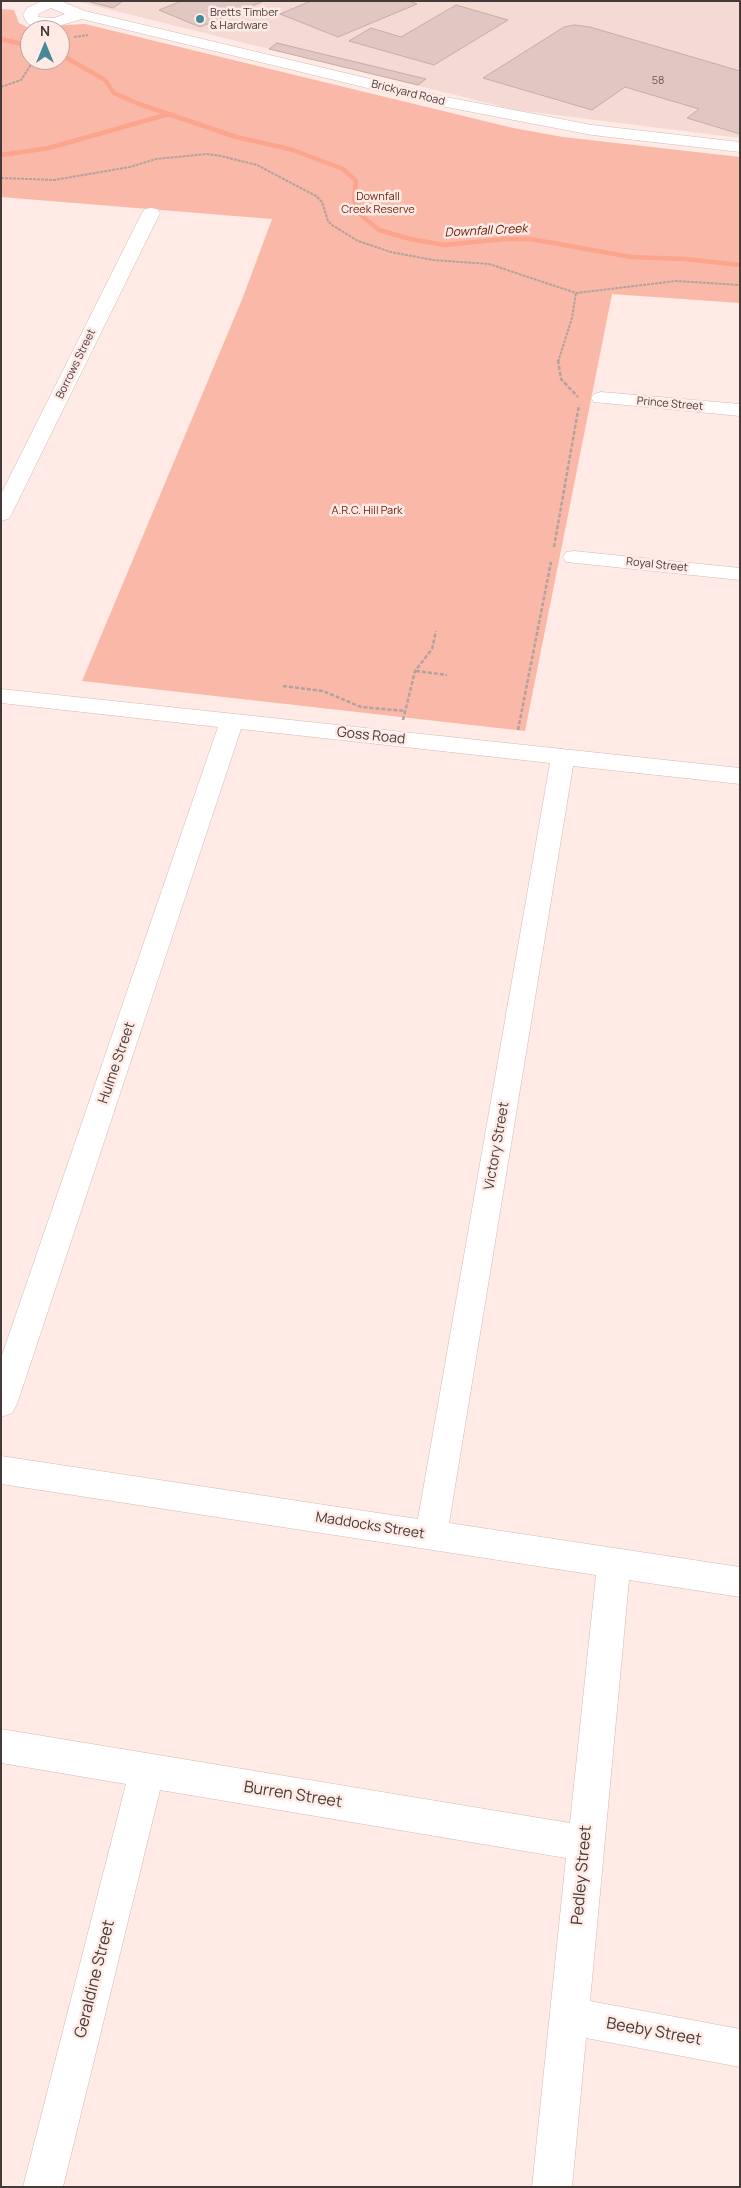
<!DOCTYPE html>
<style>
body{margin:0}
#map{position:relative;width:741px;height:2188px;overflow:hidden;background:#ffeae5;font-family:Manrope,sans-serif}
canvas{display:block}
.frame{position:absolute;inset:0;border:2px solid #443a37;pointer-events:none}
.north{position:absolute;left:20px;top:20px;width:50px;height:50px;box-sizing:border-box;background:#ffeae5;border:1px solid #b4a49f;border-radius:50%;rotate:0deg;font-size:14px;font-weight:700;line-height:20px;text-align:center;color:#443a37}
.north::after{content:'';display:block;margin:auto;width:18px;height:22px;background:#468999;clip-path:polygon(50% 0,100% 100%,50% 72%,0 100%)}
</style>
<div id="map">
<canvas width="741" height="2188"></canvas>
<div class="frame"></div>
<div class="north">N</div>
</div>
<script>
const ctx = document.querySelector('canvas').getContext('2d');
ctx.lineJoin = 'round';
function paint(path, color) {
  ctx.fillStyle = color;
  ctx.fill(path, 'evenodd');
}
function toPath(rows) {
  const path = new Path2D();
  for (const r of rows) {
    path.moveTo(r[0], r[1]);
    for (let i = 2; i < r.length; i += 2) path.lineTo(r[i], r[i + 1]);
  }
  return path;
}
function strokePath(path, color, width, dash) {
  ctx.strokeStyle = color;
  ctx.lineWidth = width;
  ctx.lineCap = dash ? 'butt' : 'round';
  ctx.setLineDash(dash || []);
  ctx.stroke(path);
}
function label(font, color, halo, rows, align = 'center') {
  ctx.font = font + ' Manrope,sans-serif';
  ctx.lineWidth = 5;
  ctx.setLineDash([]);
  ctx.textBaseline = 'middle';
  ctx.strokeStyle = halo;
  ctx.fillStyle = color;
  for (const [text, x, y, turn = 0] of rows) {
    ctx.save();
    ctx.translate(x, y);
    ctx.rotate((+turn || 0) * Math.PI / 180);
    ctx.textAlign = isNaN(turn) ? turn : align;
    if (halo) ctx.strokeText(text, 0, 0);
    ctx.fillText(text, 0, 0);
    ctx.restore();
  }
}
paint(toPath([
 [75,1,740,1,740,138,516,110]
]), '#f5dad3');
paint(toPath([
 [1,9,14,10,19,23,27,27,85,24,513,128,563,137,740,157,740,303,612,294,525,731,82,681,243,297,272,219,1,197],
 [30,30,60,30,60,60,30,60]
]), '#fab9a8');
strokePath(toPath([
 [1,39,30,46],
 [60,54,105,80,114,93,139,104,236,137,290,149,343,169,356,181,354,200,361,215,379,230,410,239,445,245,505,239,530,239,631,257,685,259,740,265],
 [1,155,49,148,169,114]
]), '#fca48c', 4.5);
const building = toPath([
 [87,1,123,1,113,8,87,1],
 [182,1,264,1,200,27,159,10,182,1],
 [311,1,409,1,417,4,338,37,280,14,311,1],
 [456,5,508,20,434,65,349,41,371,28,401,37,456,5],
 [575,25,590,27,740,71,740,134,687,118,699,109,625,87,592,110,483,78,564,27,575,25],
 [277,43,426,79,418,85,269,49,277,43]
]);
paint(building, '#e0c7c1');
strokePath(building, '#c6aea8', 1);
const minor = toPath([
 [42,1,61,1,85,11,446,97,592,125,740,142,740,152,592,135,446,107,82,19,55,27,38,28,27,23,23,15,27,8,42,1],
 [51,8,65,14,54,18,38,17,38,14,51,8],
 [151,208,157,209,160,213,11,515,8,519,1,521,1,494,142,213,145,209,151,208],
 [601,392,740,404,740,416,594,402,591,398,594,394,601,392],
 [574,551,740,568,740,580,566,562,563,557,566,552,574,551],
 [1,689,740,768,740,784,573,766,449,1523,740,1567,740,1597,629,1580,590,2001,740,2029,740,2067,586,2038,572,2187,532,2187,566,1858,160,1790,63,2187,23,2187,126,1784,1,1763,1,1729,570,1823,596,1575,1,1484,1,1456,418,1519,550,763,241,729,17,1404,12,1413,1,1417,1,1358,218,727,1,703,1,689]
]);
strokePath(minor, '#d2b9b3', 1);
strokePath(toPath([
 [74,37,88,35],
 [1,87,21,80,34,60],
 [1,178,54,180,130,167,156,159,207,154,221,156,257,165,316,196,322,202,328,221,332,225,358,241,391,252,433,260,489,264,576,293,676,281,740,285],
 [558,362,572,318,576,293]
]), '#b2a29e', 2, [3, 1]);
strokePath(toPath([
 [558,360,561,379,578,397],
 [554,547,579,405],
 [416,671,447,675],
 [283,686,323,691,361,707,405,711],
 [403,720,415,671,432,649,436,631],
 [518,730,551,562]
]), '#b2a29e', 2.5, [4, 2]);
paint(minor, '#fff');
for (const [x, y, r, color] of [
 [200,19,5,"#468999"]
]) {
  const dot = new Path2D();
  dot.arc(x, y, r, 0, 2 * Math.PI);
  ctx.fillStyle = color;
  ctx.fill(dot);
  strokePath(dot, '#ffeae5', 2);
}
label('11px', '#443a37', '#ffeae5', [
 ["Bretts Timber",210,13],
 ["& Hardware",210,26]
], 'left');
label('11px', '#6b5d5a', null, [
 ["58",658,81]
]);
label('11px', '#443a37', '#ffeae5', [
 ["Brickyard Road",408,93,14],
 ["Borrows Street",76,364,-64],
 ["Prince Street",670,404,5],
 ["Royal Street",657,565,6]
]);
label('11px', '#6e220e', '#ffeae5', [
 ["Downfall",378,197],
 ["Creek Reserve",378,210],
 ["A.R.C. Hill Park",367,511]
]);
label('italic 12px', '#601400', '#ffeae5', [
 ["Downfall Creek",486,231,-3]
]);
label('14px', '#443a37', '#ffeae5', [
 ["Goss Road",371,736,6],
 ["Hulme Street",117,1063,-71],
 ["Victory Street",497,1146,-80],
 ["Maddocks Street",370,1526,9]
]);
label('16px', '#443a37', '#ffeae5', [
 ["Burren Street",293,1795,9],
 ["Pedley Street",582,1875,-85],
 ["Geraldine Street",95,1979,-76],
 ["Beeby Street",654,2032,10]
]);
</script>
